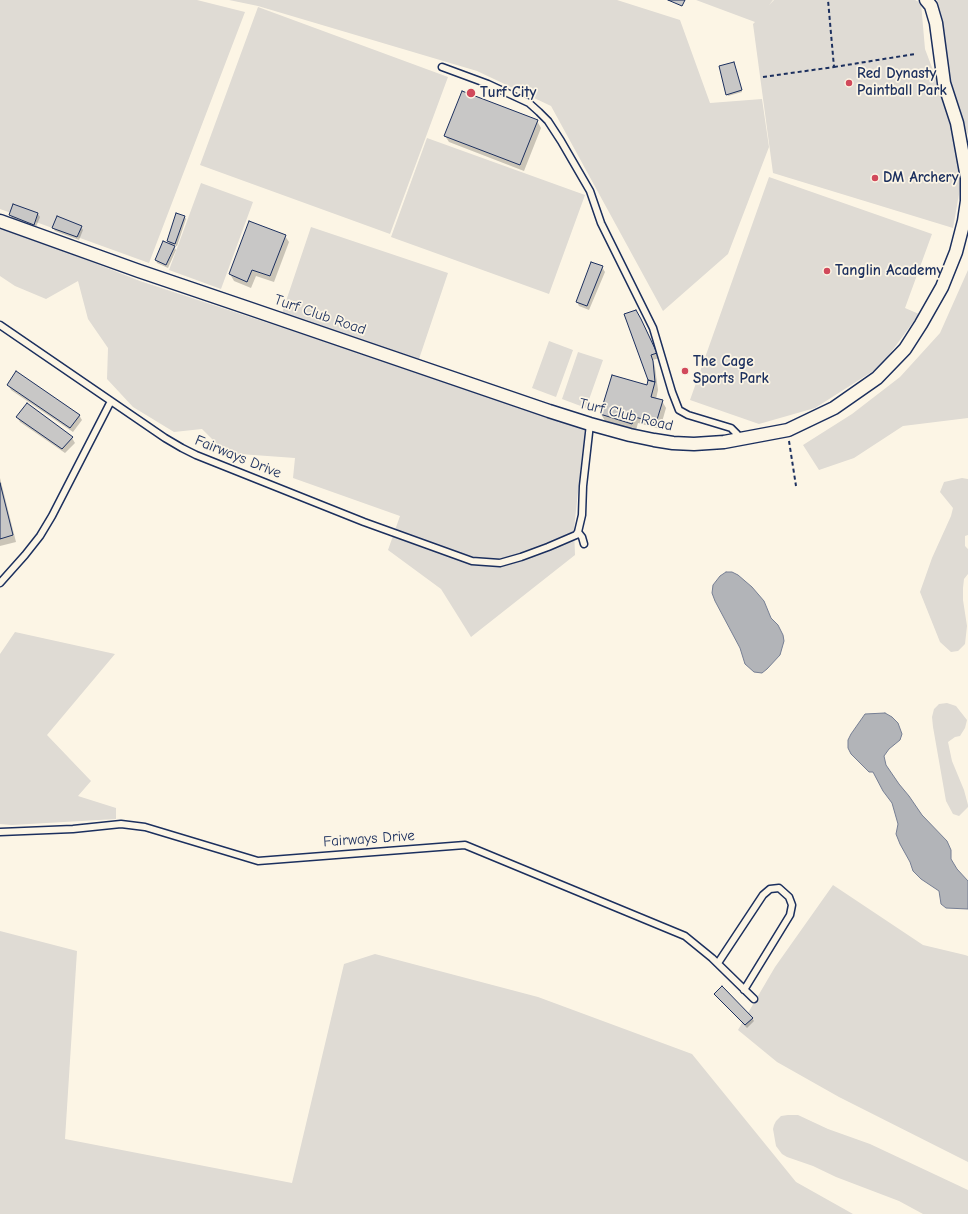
<!DOCTYPE html>
<style>
body{margin:0}
canvas{display:block;background:#fcf5e5}
</style>
<canvas width="968" height="1214"></canvas>
<script>
const ctx = document.querySelector('canvas').getContext('2d');
ctx.lineJoin = 'round';
function paint(path, color) {
  ctx.fillStyle = color;
  ctx.fill(path, 'evenodd');
}
function toPath(rows) {
  const path = new Path2D();
  for (const r of rows) {
    path.moveTo(r[0], r[1]);
    for (let i = 2; i < r.length; i += 2) path.lineTo(r[i], r[i + 1]);
  }
  return path;
}
function strokePath(path, color, width, dash) {
  ctx.strokeStyle = color;
  ctx.lineWidth = width;
  ctx.lineCap = dash ? 'butt' : 'round';
  ctx.setLineDash(dash || []);
  ctx.stroke(path);
}
function label(font, color, halo, rows, align = 'center') {
  ctx.font = font + ' "Comic Neue",sans-serif';
  ctx.lineWidth = 3.5;
  ctx.setLineDash([]);
  ctx.textBaseline = 'middle';
  ctx.strokeStyle = halo;
  ctx.fillStyle = color;
  for (const [text, x, y, turn = 0] of rows) {
    ctx.save();
    ctx.translate(x, y);
    ctx.rotate((+turn || 0) * Math.PI / 180);
    ctx.textAlign = isNaN(turn) ? turn : align;
    if (halo) ctx.strokeText(text, 0, 0);
    ctx.fillText(text, 0, 0);
    ctx.restore();
  }
}
paint(toPath([
 [0,0,197,0,245,12,149,263,0,209],
 [229,0,617,0,680,20,710,103,762,99,769,147,728,254,663,311,551,106,477,71,258,6],
 [696,0,773,0,769,5,774,0,915,0,921,3,925,49,951,118,961,183,953,228,773,173,753,24,755,22],
 [937,0,968,0,968,135,946,76],
 [258,7,448,77,390,234,200,165],
 [427,138,585,195,549,294,391,237],
 [769,177,932,234,905,308,919,314,881,366,815,408,759,424,690,400],
 [201,183,253,202,221,289,169,270],
 [0,226,140,281,585,427,574,529,575,555,471,637,441,589,388,550,400,516,293,478,295,458,226,453,202,429,174,432,133,407,107,379,108,348,88,319,78,281,46,299,15,286,0,276],
 [311,227,448,273,419,359,282,313],
 [968,270,968,418,903,426,854,458,819,470,803,445,852,414,900,377,940,333],
 [549,341,573,350,556,397,532,388],
 [578,352,603,360,586,408,562,399],
 [962,478,968,479,968,535,965,536,965,546,968,549,968,574,964,579,963,588,963,600,967,626,965,644,958,651,951,652,940,642,920,592,932,558,951,516,953,508,940,492,944,482],
 [15,632,115,654,47,735,91,781,78,796,116,808,116,819,12,825,0,824,0,654],
 [947,703,956,706,967,720,965,728,960,736,955,737,948,742,952,761,964,790,968,805,968,807,959,816,953,814,946,801,933,727,932,717,934,709,939,704],
 [833,885,923,945,965,955,968,956,968,1162,839,1097,777,1062,738,1030,775,967],
 [0,931,77,951,65,1139,292,1183,344,964,375,954,538,997,692,1054,796,1182,853,1214,0,1214],
 [788,1115,798,1115,828,1129,870,1144,968,1190,968,1214,923,1214,899,1201,836,1177,813,1166,787,1157,782,1154,776,1146,773,1129,774,1125,776,1121,781,1116]
]), '#dfdbd4');
const water = toPath([
 [726,572,732,572,738,575,752,587,764,601,771,618,778,625,783,635,784,641,780,655,767,669,762,673,754,672,745,664,740,648,715,601,712,593,713,585,720,576,726,572],
 [885,713,892,717,898,723,902,734,900,740,889,749,884,756,886,765,899,784,909,796,922,815,947,841,951,850,951,859,957,869,968,881,968,909,946,908,941,904,939,891,921,879,913,871,910,862,900,844,896,834,898,824,892,803,883,791,873,772,869,772,851,754,848,748,848,740,851,734,865,714,885,713]
]);
paint(water, '#b2b4b8');
strokePath(water, '#767f94', 1);
paint(toPath([
 [734,64,742,92,728,96,727,94],
 [537,121,541,128,524,171,449,142,445,136],
 [14,205,38,214,40,217,36,227,12,218,10,215],
 [184,216,186,219,177,246,173,245,176,250,168,268,157,263,156,260,170,245,168,241],
 [250,222,285,236,289,242,274,282,256,276,251,288,234,281,230,274],
 [81,227,83,230,79,240,55,231,53,228],
 [602,267,605,272,589,310,579,306,577,302],
 [635,311,644,325,659,358,653,360,655,367,658,390,656,399,662,401,666,408,660,429,638,423,636,430,605,421,601,414,647,387,649,381],
 [8,385,79,415,82,420,73,432,11,390],
 [17,417,72,438,75,443,65,453,20,422],
 [0,478,16,542,0,546],
 [715,994,752,1018,754,1021,747,1028]
]), '#0003');
const building = toPath([
 [668,0,685,0,682,6,668,0],
 [734,62,742,90,726,95,719,66,734,62],
 [462,91,538,120,520,165,444,136,462,91],
 [13,204,38,213,34,225,9,215,13,204],
 [176,213,185,216,175,244,167,241,176,213],
 [57,216,82,226,77,237,52,228,57,216],
 [249,221,286,235,270,276,252,270,247,282,229,274,249,221],
 [163,241,175,246,166,265,155,260,163,241],
 [591,262,603,266,587,306,576,302,591,262],
 [636,310,641,319,657,353,651,355,653,361,655,382,648,380,624,314,636,310],
 [16,371,80,415,70,428,7,385,16,371],
 [612,375,647,385,648,380,655,382,651,397,663,400,656,423,635,417,632,424,600,414,612,375],
 [27,403,73,437,62,449,16,417,27,403],
 [0,483,13,535,0,539,0,483],
 [722,986,753,1018,745,1025,714,994,722,986]
]);
paint(building, '#c8c7c6');
strokePath(building, '#1b2f5e', 1);
const lane = toPath([
 [442,67,488,84,529,103,539,112,548,121,561,141,590,191,601,223,653,328,672,392,679,410,688,415,731,428,737,434,738,439],
 [0,325,165,438,182,448,196,455,364,522,472,561,500,563,521,557,548,547,576,535,578,532,582,515,583,486,590,424],
 [578,532,582,537,584,544],
 [0,583,25,555,40,536,52,516,111,401],
 [0,832,73,829,121,824,145,827,258,861,465,845,685,936,712,958,754,999],
 [718,963,763,895,770,889,779,888,789,897,792,905,790,915,744,990]
]);
const street = toPath([
 [0,221,139,271,248,308,549,411,590,424,630,435,654,440,673,443,694,444,724,442,788,430,834,408,877,378,905,349,921,324,942,287,956,252,964,221,967,201,967,178,957,123,944,83,936,23,931,6,926,0]
]);
strokePath(lane, '#1b2f5e', 9);
strokePath(street, '#1b2f5e', 15);
strokePath(toPath([
 [834,67,915,54],
 [763,77,834,67,828,0],
 [789,441,796,486]
]), '#1b2f5e', 2, [4, 3]);
strokePath(lane, '#fcf5e5', 6);
strokePath(street, '#fcf5e5', 12);
for (const [x, y, r, color] of [
 [849,83,4,"#d1495b"],
 [471,93,5,"#d1495b"],
 [875,178,4,"#d1495b"],
 [827,271,4,"#d1495b"],
 [685,371,4,"#d1495b"]
]) {
  const dot = new Path2D();
  dot.arc(x, y, r, 0, 2 * Math.PI);
  ctx.fillStyle = color;
  ctx.fill(dot);
  strokePath(dot, '#fcf5e5', 1.5);
}
label('bold 15px', '#1b2f5e', '#fcf5e5', [
 ["Red Dynasty",857,74],
 ["Paintball Park",857,91],
 ["Turf City",480,93],
 ["DM Archery",883,178],
 ["Tanglin Academy",835,271],
 ["The Cage",693,362],
 ["Sports Park",693,379]
], 'left');
label('15px', '#1b2f5e', '#fcf5e5', [
 ["Turf Club Road",320,315,19],
 ["Turf Club Road",626,415,14],
 ["Fairways Drive",238,457,22],
 ["Fairways Drive",369,839,-4]
]);
</script>
